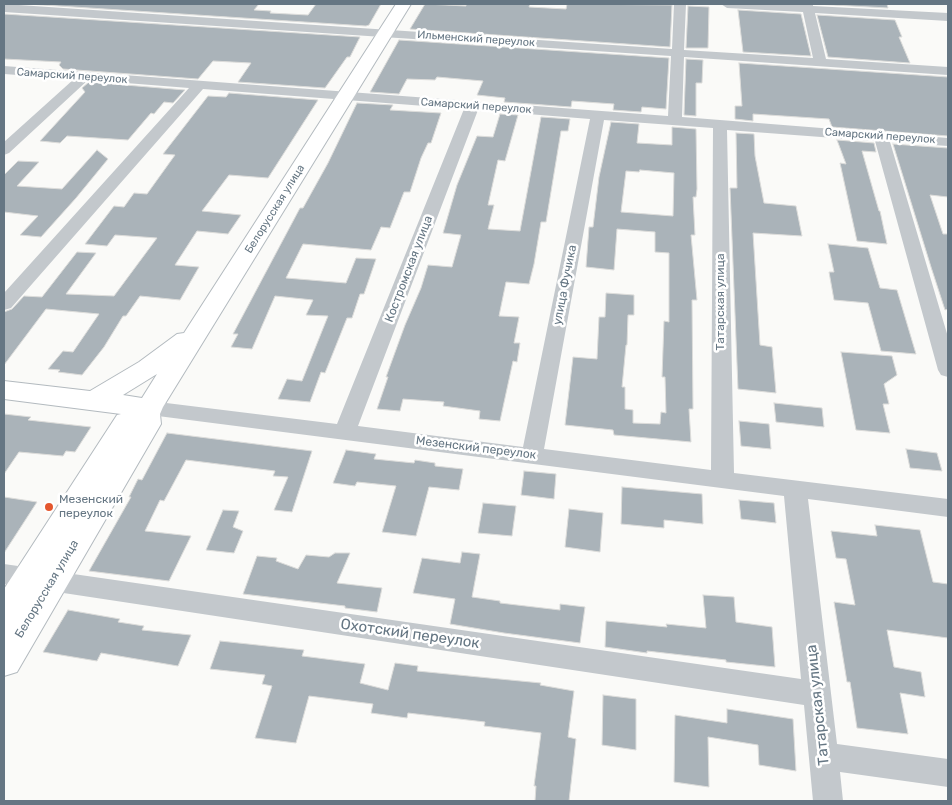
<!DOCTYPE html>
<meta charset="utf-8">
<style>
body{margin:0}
#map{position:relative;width:952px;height:805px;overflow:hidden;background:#fafaf8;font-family:Rubik,sans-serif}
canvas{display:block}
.frame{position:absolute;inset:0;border:5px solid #657683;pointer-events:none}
</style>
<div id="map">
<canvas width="952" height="805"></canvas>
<div class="frame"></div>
</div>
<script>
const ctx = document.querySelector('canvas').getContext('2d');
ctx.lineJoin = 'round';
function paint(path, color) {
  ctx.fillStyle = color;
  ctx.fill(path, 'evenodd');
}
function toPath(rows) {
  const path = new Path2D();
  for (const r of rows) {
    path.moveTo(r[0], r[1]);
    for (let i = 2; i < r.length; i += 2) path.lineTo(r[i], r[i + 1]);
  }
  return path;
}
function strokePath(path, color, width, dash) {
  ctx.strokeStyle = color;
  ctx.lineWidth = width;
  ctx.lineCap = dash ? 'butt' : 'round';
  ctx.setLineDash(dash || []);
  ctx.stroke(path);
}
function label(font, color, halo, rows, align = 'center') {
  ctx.font = font + ' Rubik,sans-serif';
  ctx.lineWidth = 5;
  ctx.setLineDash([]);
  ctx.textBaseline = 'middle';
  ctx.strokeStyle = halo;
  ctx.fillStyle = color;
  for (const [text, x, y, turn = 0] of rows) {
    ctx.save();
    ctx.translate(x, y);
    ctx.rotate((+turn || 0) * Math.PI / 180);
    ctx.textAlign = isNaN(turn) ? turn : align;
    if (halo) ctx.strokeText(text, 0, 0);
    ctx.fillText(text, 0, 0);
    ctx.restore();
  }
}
const building = toPath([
 [28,4,259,4,254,10,271,11,270,13,308,15,316,4,381,4,369,25,366,26,28,4],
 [425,4,466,6,466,4,530,4,529,7,566,9,567,4,672,5,670,47,410,29,425,4],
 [815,4,887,4,888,8,815,4],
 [688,6,709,7,708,48,686,48,688,6],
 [738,10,801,14,811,56,743,52,738,10],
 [4,14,360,37,350,57,347,57,325,88,238,82,251,63,213,61,198,79,63,69,59,65,61,62,4,59,4,14],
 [817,15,895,20,902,37,899,37,910,63,828,57,817,15],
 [399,40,669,58,666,109,642,107,641,112,613,110,614,104,572,101,571,107,504,102,505,98,477,95,483,81,437,77,435,80,407,79,399,94,370,92,399,40],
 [686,59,703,60,702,83,696,83,696,116,684,115,686,59],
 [739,63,948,77,948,136,832,127,829,119,753,114,753,121,735,119,735,106,742,106,739,63],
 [89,82,185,90,173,103,164,102,154,114,151,113,128,140,67,136,60,143,40,141,85,92,82,88,89,82],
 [229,93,318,100,268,178,229,175,202,211,241,215,228,234,197,231,175,265,199,267,180,300,140,296,126,316,123,316,104,347,82,375,58,372,60,370,48,369,63,351,73,352,99,314,46,309,4,365,4,312,12,309,24,296,42,297,77,252,96,253,66,294,114,296,157,238,115,235,107,246,85,244,114,206,124,207,134,193,147,194,175,155,163,154,208,96,226,97,229,93],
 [357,103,393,105,390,110,441,113,431,143,428,143,421,158,410,192,404,192,390,228,381,227,371,250,303,244,286,278,346,283,356,258,376,259,364,294,360,294,352,318,347,318,325,373,321,372,310,402,278,399,287,379,302,381,328,316,306,315,313,300,275,296,252,349,231,347,238,334,233,334,300,208,303,208,328,163,357,103],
 [500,114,518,115,505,161,498,160,488,205,494,205,488,229,520,231,541,117,570,119,568,131,561,131,546,222,541,222,534,264,529,284,506,282,499,316,519,317,514,343,520,343,517,362,513,361,500,421,479,419,480,411,443,406,444,402,403,399,400,411,377,409,388,377,386,377,405,325,421,288,428,265,452,267,461,235,443,233,457,185,477,136,493,137,500,114],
 [611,122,639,124,637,143,672,145,672,127,696,129,697,189,696,197,693,197,695,235,691,235,697,300,692,300,693,409,689,409,691,442,614,435,613,430,565,425,573,357,597,359,599,317,605,317,606,293,634,295,634,315,628,315,627,345,626,345,622,387,625,387,625,409,633,410,633,423,660,424,661,412,666,413,665,377,662,377,664,321,669,322,669,253,655,252,655,232,617,229,614,270,586,267,589,227,593,227,599,177,611,122],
 [640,170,674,173,673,216,621,212,626,171,639,172,640,170],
 [736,133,754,134,755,156,764,203,796,206,802,236,753,233,760,345,772,347,776,393,738,389,730,188,737,188,736,133],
 [837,140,874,143,876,152,862,151,879,211,880,211,887,244,857,241,840,163,846,164,837,140],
 [893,144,948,148,948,197,930,195,943,234,948,234,948,309,945,310,931,267,893,144],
 [97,150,108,159,76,198,41,237,20,235,38,216,4,212,4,175,18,161,39,162,17,186,62,189,97,150],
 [828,244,868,248,880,288,897,290,916,354,881,351,868,303,834,300,829,272,834,272,828,244],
 [841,352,892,356,897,375,884,384,889,404,883,404,890,433,856,430,841,352],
 [774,403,822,408,824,427,776,422,774,403],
 [4,414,31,417,28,420,91,427,75,452,66,451,63,456,19,452,4,474,4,414],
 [739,421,769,424,771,449,741,446,739,421],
 [167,433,312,451,292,512,274,510,288,477,273,476,275,471,186,460,164,501,160,500,145,531,191,536,169,581,89,571,131,497,129,497,138,479,142,480,167,433],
 [906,449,937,453,942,471,910,468,906,449],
 [346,450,376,454,374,459,414,463,415,460,435,463,435,466,463,469,459,490,429,487,416,536,382,532,396,486,357,482,355,486,333,483,346,450],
 [524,471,556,474,554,499,521,495,524,471],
 [622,487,702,494,703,524,664,520,664,528,621,524,622,487],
 [4,497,37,502,4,553,4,497],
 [739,500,774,503,776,523,741,519,739,500],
 [483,503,516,506,512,536,478,533,483,503],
 [569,509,603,513,600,552,565,547,569,509],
 [223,510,239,511,233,527,243,531,234,553,206,550,223,510],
 [875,525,920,530,933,582,948,584,948,638,887,630,894,667,921,672,925,697,900,693,908,734,857,728,850,682,847,682,834,602,855,605,846,559,836,558,831,531,877,536,875,525],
 [462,552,480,554,472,597,500,601,500,603,560,610,560,604,585,607,580,643,504,633,450,624,455,599,413,593,422,558,460,563,462,552],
 [335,553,350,553,337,583,382,588,377,612,345,608,345,606,243,594,257,556,277,558,276,561,298,569,306,555,329,557,335,553],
 [703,595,734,597,736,622,772,627,775,667,726,662,726,660,647,651,647,653,605,647,606,621,667,627,666,624,706,628,703,595],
 [68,610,120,619,118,622,144,626,142,630,191,635,178,666,101,653,97,661,43,652,68,610],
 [220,641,304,650,302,656,365,664,360,683,388,690,395,663,418,666,417,671,541,683,540,685,574,691,568,737,576,739,569,801,535,801,536,786,534,786,541,733,484,726,485,722,408,713,407,718,371,713,373,704,309,696,296,743,255,738,272,686,262,684,265,675,210,669,220,641],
 [603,695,636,699,636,750,602,745,603,695],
 [727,709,793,719,796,771,759,765,758,745,708,737,709,787,674,782,675,715,727,723,727,709]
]);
paint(building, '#aab3b9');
strokePath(building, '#dcdcda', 1);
const secondary = toPath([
 [396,4,411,4,163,407,160,414,161,424,17,672,4,676,4,589,117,415,121,414,4,399,4,381,90,391,139,362,177,334,184,333,396,4],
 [157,374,142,398,123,395,157,374]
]);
strokePath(secondary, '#b3babf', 2);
paint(toPath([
 [4,4,672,49,674,4,686,4,684,50,813,58,803,12,727,8,721,4,813,4,813,6,948,13,948,21,815,13,826,59,948,67,948,75,684,57,682,117,948,138,948,146,890,142,948,337,948,377,941,375,938,370,875,141,727,130,734,473,948,499,948,517,808,499,837,744,948,759,948,787,840,772,843,801,813,801,804,705,4,584,4,564,801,679,784,496,150,415,142,413,139,408,142,403,150,401,337,424,464,109,203,89,11,308,4,310,4,293,189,88,88,80,9,153,4,155,4,142,74,79,4,74,4,66,668,116,671,56,4,12,4,4],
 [478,110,590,119,523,447,358,426,478,110],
 [604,120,713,128,711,470,544,449,604,120]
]), '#c3c8cc');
paint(secondary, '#fff');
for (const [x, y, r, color] of [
 [49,507,5,"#e4572e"]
]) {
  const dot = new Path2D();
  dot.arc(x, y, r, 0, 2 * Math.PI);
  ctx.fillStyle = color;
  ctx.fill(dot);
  strokePath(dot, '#fff', 2);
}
label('11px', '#657683', '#fff', [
 ["Ильменский переулок",476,39,4],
 ["Самарский переулок",72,76,4],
 ["Самарский переулок",476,106,4],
 ["Самарский переулок",880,136,4],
 ["Белорусская улица",275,209,-58]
]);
label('12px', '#657683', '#fff', [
 ["Костромская улица",409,269,-69],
 ["улица Фучика",565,285,-79],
 ["Татарская улица",721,302,-90],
 ["Мезенский переулок",476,448,7],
 ["Белорусская улица",47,589,-59]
]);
label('12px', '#657683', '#fff', [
 ["Мезенский",59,500],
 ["переулок",59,514]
], 'left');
label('15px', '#657683', '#fff', [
 ["Охотский переулок",410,634,8],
 ["Татарская улица",818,705,-96]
]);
</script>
